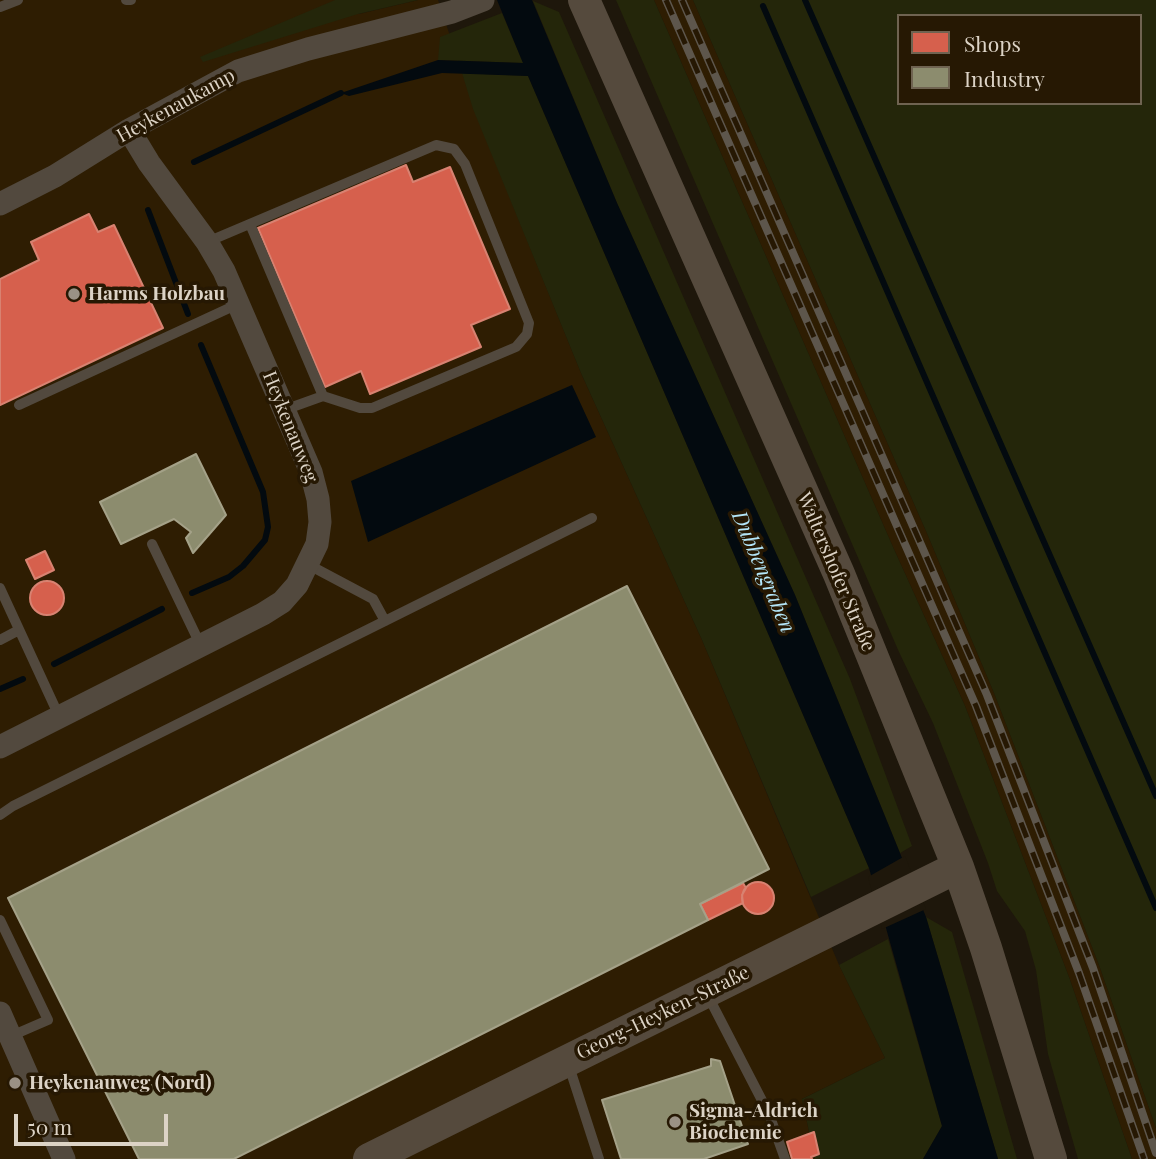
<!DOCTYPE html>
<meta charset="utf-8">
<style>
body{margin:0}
#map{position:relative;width:1156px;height:1159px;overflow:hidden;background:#1e170b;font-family:"Playfair Display",serif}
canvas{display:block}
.legend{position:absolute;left:897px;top:14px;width:245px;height:91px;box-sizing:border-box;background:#261803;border:2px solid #6f6351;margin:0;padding:9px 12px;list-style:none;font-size:21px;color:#dcd3c6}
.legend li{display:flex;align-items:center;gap:14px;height:35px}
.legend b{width:35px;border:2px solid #6f6351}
.scale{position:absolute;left:14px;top:1114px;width:154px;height:32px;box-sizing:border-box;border:4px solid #dcd3c6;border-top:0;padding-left:9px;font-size:21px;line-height:24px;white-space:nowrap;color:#dcd3c6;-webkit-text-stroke:5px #261803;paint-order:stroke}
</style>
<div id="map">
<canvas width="1156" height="1159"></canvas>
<ul class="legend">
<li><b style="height:19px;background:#d6604d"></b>Shops</li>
<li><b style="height:19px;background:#8c8c6e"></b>Industry</li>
</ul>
<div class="scale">50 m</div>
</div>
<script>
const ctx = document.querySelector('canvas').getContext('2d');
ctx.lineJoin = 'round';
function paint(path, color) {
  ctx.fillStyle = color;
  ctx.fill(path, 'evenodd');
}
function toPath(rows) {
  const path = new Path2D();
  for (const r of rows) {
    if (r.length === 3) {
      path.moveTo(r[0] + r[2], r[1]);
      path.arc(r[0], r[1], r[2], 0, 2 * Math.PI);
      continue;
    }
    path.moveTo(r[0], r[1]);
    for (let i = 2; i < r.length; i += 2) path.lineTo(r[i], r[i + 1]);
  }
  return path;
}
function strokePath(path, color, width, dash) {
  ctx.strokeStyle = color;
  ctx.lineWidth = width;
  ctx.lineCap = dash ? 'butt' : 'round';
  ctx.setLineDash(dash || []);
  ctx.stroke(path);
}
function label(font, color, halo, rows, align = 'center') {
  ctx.font = font + ' "Playfair Display",serif';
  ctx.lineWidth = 7;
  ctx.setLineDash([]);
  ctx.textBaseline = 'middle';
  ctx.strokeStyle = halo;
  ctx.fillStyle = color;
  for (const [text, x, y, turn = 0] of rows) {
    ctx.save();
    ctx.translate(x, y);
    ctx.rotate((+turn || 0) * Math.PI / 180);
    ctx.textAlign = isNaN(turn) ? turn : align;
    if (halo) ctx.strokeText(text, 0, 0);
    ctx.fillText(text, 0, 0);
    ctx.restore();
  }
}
paint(toPath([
 [0,0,355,0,359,14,418,0,438,0,476,114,581,373,702,640,839,965,885,1058,802,1099,815,1159,0,1159],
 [654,0,693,0,926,531,994,693,1099,965,1156,1128,1156,1159,1132,1159,1069,977,965,706,893,547]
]), '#2e1d02');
paint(toPath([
 [335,0,418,0,358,14,203,62,200,57],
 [616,0,654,0,893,547,965,706,1069,977,1132,1159,1078,1159,1048,1054,1036,970,1025,931,997,891,988,863,933,723,899,652],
 [693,0,1156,0,1156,1128,1099,965,994,693,926,531],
 [899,16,1140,16,1140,103,899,103],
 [533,1,559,12,850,679,912,846,900,853,795,595,617,203],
 [502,13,523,63,438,60,440,37],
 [462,73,528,76,869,868,811,897,702,640,581,373,473,109],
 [926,917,952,932,1017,1159,998,1159],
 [888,939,942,1126,923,1159,815,1159,802,1099,885,1058,839,965]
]), '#24260a');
paint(toPath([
 [497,0,532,0,617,203,795,595,926,917,998,1159,923,1159,942,1126,869,868,528,76,442,73,349,96,341,93,438,60,523,63],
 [572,385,596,437,368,542,351,481]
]), '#030a0f');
paint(toPath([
 [905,856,926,909,882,929,868,877]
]), '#1e170b');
const shops = toPath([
 [406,165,413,182,450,167,510,309,471,325,481,347,370,394,361,371,325,387,258,228,406,165],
 [89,214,98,232,114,225,163,328,0,405,0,279,39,260,31,242,89,214],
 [45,551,54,570,35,579,26,560,45,551],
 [47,598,17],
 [758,898,16],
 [743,883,746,888,742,895,743,903,708,920,700,904,743,883],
 [814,1132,819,1154,811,1157,812,1159,792,1159,787,1142,814,1132]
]);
paint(shops, '#d6604d');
strokePath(shops, '#d88271', 2);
const industry = toPath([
 [196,454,226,515,193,553,186,538,191,532,174,519,121,544,100,502,196,454],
 [627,586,769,869,700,904,708,920,234,1159,139,1159,8,898,627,586],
 [711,1059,720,1061,748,1144,704,1159,621,1159,602,1100,711,1066,711,1059]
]);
paint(industry, '#8c8c6e');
strokePath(industry, '#a4a188', 2);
strokePath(toPath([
 [805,0,1156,796],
 [763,6,1156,908],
 [194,162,341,93],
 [148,210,188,314],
 [192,593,229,577,243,566,265,540,268,527,263,492,201,345],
 [54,664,162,609],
 [0,689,23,679]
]), '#030a0f', 6);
strokePath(toPath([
 [126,0,131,0],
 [0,7,18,0],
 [250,224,323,396],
 [207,242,436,145,454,149,465,164,529,323,527,334,516,347,372,408,360,408,323,396,284,410],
 [19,405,238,304],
 [152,544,201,646],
 [309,565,373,599,385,621],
 [0,588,59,716],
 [0,640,19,630],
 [0,815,13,806,592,518],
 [0,920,48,1020,11,1036],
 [707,994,769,1114,785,1159],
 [568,1063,599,1159]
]), '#52493e', 10);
strokePath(toPath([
 [0,204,55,176,129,130,238,71,308,49,452,12,483,0],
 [0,747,263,614,282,602,297,585,317,544,320,522,318,499,311,472,224,271,207,242,149,163,129,130],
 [0,1013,64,1159]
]), '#52493e', 23);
strokePath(toPath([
 [584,0,839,574,958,867,986,948,1051,1159],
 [369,1159,958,867]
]), '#554a3d', 32);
const rail = toPath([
 [666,0,976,706,1079,973,1144,1159],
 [682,0,987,695,1093,968,1156,1153]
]);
strokePath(rail, '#5d564c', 8);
strokePath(rail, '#261803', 5, [16]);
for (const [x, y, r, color] of [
 [74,294,7,"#9a9185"],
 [15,1083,7,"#9a9185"],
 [675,1122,7,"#9a9185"]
]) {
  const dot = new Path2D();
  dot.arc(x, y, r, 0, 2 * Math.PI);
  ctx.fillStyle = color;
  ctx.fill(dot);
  strokePath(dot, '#261803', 2.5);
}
label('19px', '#dcd3c6', '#261803', [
 ["Heykenaukamp",176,106,-29],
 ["Heykenauweg",290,427,68],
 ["Waltershofer Straße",836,572,67],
 ["Georg-Heyken-Straße",663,1013,-26]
]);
label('bold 19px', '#dcd3c6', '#261803', [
 ["Harms Holzbau",88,294],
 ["Heykenauweg (Nord)",29,1083],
 ["Sigma-Aldrich",689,1111],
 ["Biochemie",689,1133]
], 'left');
label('italic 21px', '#b4e6f9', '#261803', [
 ["Dubbengraben",763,572,67]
]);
</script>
